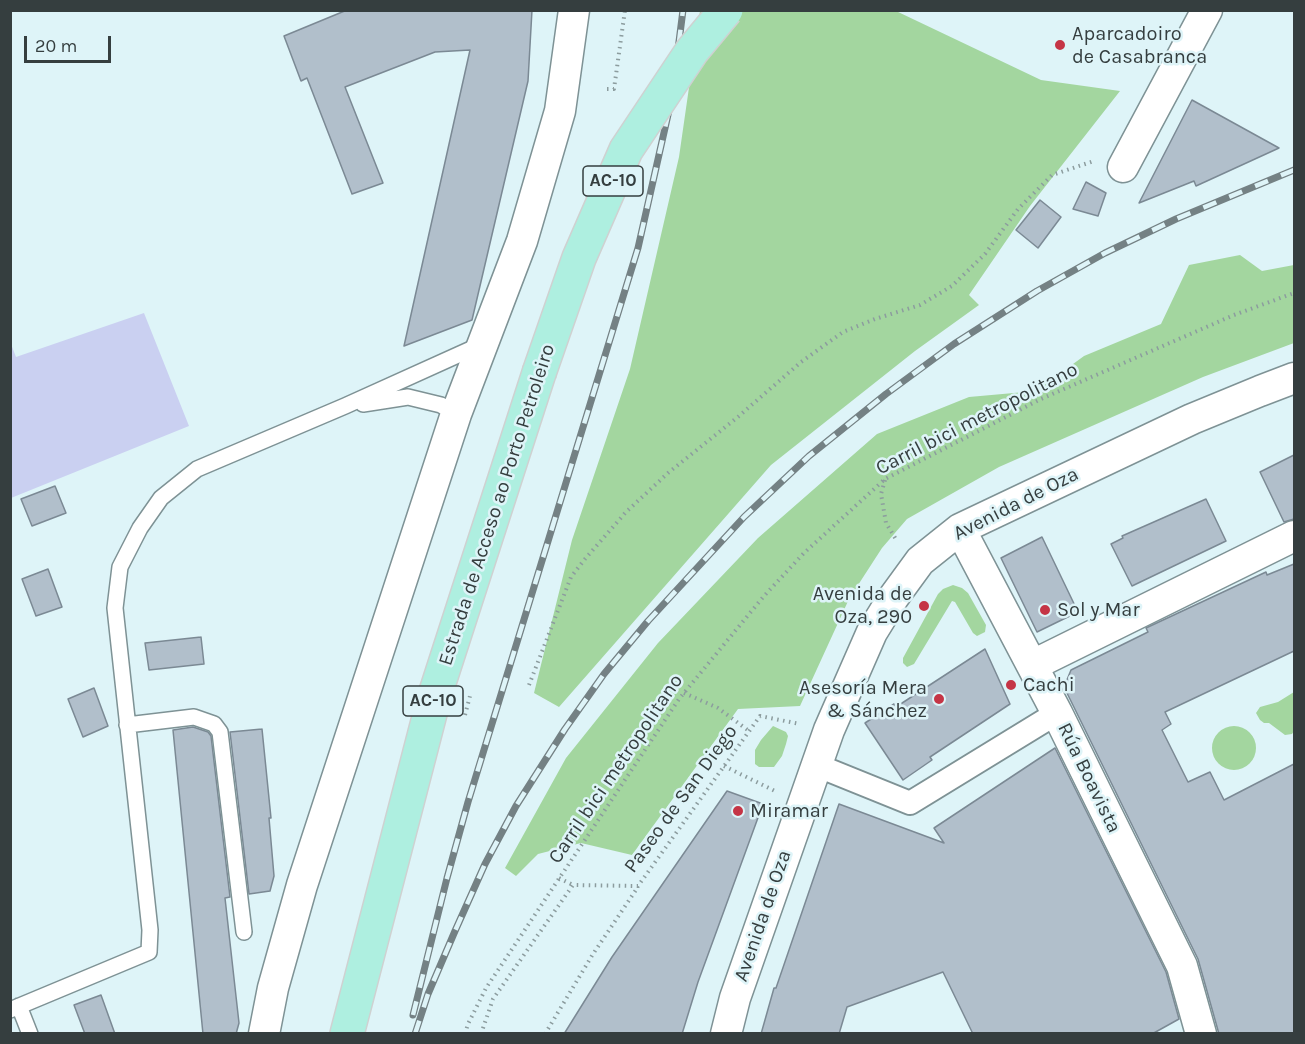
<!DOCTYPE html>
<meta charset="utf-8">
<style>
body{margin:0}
#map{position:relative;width:1305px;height:1044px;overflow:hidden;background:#def4f8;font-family:Karla,sans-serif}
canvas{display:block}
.frame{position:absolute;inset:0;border:12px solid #353e3f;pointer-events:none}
.scale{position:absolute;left:24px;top:36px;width:87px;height:27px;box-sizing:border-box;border:3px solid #353e3f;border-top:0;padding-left:8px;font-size:18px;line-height:21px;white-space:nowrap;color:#353e3f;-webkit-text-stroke:4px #def4f8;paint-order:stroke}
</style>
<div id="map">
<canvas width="1305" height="1044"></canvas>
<div class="frame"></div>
<div class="scale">20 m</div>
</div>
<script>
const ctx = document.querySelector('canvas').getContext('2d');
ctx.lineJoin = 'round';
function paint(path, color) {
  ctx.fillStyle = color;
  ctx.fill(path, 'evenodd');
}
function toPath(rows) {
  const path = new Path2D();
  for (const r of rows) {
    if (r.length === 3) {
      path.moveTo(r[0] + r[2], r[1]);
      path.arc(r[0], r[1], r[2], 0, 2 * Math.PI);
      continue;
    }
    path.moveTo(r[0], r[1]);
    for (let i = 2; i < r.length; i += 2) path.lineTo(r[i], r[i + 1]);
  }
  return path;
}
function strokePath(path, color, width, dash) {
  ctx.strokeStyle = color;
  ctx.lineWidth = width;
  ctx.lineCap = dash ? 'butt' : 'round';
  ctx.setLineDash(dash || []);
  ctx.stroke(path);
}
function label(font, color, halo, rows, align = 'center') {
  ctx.font = font + ' Karla,sans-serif';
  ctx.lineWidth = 5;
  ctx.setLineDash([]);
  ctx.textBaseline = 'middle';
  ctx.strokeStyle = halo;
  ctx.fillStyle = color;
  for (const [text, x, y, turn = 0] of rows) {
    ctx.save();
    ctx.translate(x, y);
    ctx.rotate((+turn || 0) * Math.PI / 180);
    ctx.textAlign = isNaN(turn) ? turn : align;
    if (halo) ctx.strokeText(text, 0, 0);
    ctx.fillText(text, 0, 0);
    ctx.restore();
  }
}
paint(toPath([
 [700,11,896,11,1041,80,1120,91,1030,206,969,295,979,305,915,351,771,465,559,707,534,693,572,540,630,369,679,157],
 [1240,255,1262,271,1294,265,1294,343,1203,377,999,467,907,519,882,548,849,599,800,706,738,709,632,855,581,843,538,854,516,876,505,868,566,758,658,643,758,538,877,434,969,397,1036,391,1084,356,1161,324,1189,265],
 [953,585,962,588,968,593,986,625,985,632,977,636,973,633,955,602,952,601,914,664,907,667,903,663,903,658,938,594,943,589],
 [1294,692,1294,731,1292,734,1285,735,1269,723,1264,723,1260,720,1256,713,1260,707,1278,702],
 [773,726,786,732,788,736,786,744,782,756,774,767,759,767,755,764,755,750,761,740],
 [1234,748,22]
]), '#a3d69f');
paint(toPath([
 [144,313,189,426,11,498,11,344,16,357]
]), '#cad0f1');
const building = toPath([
 [347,10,532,10,528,81,472,320,404,346,470,50,435,52,345,87,383,183,352,194,307,78,301,81,284,36,347,10],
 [1192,100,1279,148,1196,186,1194,181,1139,203,1192,100],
 [1086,182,1106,193,1098,216,1073,209,1086,182],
 [1040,200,1061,217,1038,248,1016,230,1040,200],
 [1294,455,1294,519,1284,522,1260,472,1294,455],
 [55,486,66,513,32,526,21,499,55,486],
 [1206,499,1226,541,1132,586,1111,544,1123,538,1122,536,1206,499],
 [1042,537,1078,612,1037,632,1001,558,1042,537],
 [1294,564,1294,651,1165,712,1171,724,1162,730,1188,782,1210,772,1224,800,1294,764,1294,1034,1219,1034,1198,959,1064,687,1071,670,1148,632,1146,628,1266,572,1267,575,1294,564],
 [48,569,62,607,36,616,22,579,48,569],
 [201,637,204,664,149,670,145,643,201,637],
 [985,649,1010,704,930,757,932,760,903,780,865,723,894,704,896,707,985,649],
 [94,688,108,726,83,737,68,699,94,688],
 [193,727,208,732,211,736,230,897,225,898,239,1023,236,1034,203,1034,173,730,193,727],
 [262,729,271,818,269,818,274,876,270,891,249,894,230,732,262,729],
 [1055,748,1166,972,1179,1019,1152,1034,973,1034,943,972,847,1007,839,1034,761,1034,774,988,776,988,839,804,944,843,934,828,1055,748],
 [727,791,763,804,698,982,682,1034,564,1034,612,957,727,791],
 [101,995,115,1034,85,1034,74,1005,101,995]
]);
paint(building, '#b1bfcb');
strokePath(building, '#7b8994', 1.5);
const service = toPath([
 [363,404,408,397,441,405,456,414],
 [127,725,194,717,214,724,220,732,244,932],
 [19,1006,30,1034],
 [10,1010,149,952,150,930,115,608,120,567,140,528,161,498,197,469,345,406,480,345]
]);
const pedestrian = toPath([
 [816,765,910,803,1057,713]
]);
const minor = toPath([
 [1123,167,1207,10],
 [960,529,1057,713,1182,966,1201,1034],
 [1033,665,1294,536],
 [264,1034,273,988,302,885,456,414,522,241,560,111,574,10],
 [726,1034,735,998,829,730,872,632,893,598,920,561,960,529,1192,419,1260,391,1294,378]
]);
const primary = toPath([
 [347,1034,434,698,539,373]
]);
strokePath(service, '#7e9295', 18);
strokePath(pedestrian, '#7e9295', 26);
strokePath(minor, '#7e9295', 33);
strokePath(primary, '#cfd1d1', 36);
strokePath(toPath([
 [607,89,614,89,625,10],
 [885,480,881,494,886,523,897,541],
 [529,685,571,577,585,559,626,512,668,473,739,416,801,362,843,332,875,319,920,305,952,286,985,254,1018,209,1052,175,1094,161],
 [684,693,718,708,749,731],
 [465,715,470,696],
 [724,766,777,792],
 [559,878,573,885],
 [465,1034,468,1024,486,988,679,699,764,596,804,553,885,479,1041,399,1234,315,1294,293],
 [481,1034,493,999,573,885,638,886,760,716,800,724],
 [545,1034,593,954,638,887]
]), '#8c9c9e', 4, [1.5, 4.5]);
strokePath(service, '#fff', 15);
strokePath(pedestrian, '#fff', 22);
strokePath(minor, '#fff', 30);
strokePath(primary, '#aeefe0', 33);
const rail = toPath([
 [413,1015,447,878,468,802,638,248,672,97,683,10],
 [415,1034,428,994,455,931,485,864,516,806,565,729,604,674,648,621,744,517,809,456,886,394,954,344,1037,291,1105,253,1176,219,1294,170]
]);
strokePath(rail, '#748184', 7);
strokePath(rail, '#def4f8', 4.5, [14]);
const primaryBridge = toPath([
 [539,373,579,258,626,150,692,51,726,10]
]);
strokePath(primaryBridge, '#cfd1d1', 36, []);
strokePath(primaryBridge, '#aeefe0', 33);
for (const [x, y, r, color] of [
 [1060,45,6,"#c53546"],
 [924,606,6,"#c53546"],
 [1045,610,6,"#c53546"],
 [1011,685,6,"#c53546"],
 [939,699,6,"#c53546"],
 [738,811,6,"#c53546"]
]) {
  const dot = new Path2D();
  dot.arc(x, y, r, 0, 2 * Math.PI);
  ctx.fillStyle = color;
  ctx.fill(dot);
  strokePath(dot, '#def4f8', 2);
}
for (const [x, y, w] of [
 [613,181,60],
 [433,701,60]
]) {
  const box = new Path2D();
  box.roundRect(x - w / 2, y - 15, w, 30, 4.5);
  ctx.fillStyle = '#def4f8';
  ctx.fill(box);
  strokePath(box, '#353e3f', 1.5);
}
label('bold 18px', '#353e3f', null, [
 ["AC-10",613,181],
 ["AC-10",433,701]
]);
label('20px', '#353e3f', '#def4f8', [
 ["Aparcadoiro",1072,34],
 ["de Casabranca",1072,57],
 ["Avenida de",912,594,"right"],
 ["Oza, 290",912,617,"right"],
 ["Sol y Mar",1057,610],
 ["Cachi",1023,685],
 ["Asesoría Mera",927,688,"right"],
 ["& Sánchez",927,711,"right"],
 ["Miramar",750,811]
], 'left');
label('20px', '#353e3f', '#def4f8', [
 ["Carril bici metropolitano",977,419,-27],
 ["Avenida de Oza",1016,504,-27],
 ["Estrada de Acceso ao Porto Petroleiro",497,505,-72],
 ["Carril bici metropolitano",616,769,-56],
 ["Rúa Boavista",1089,778,64],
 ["Paseo de San Diego",681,799,-54],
 ["Avenida de Oza",763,916,-71]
]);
</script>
